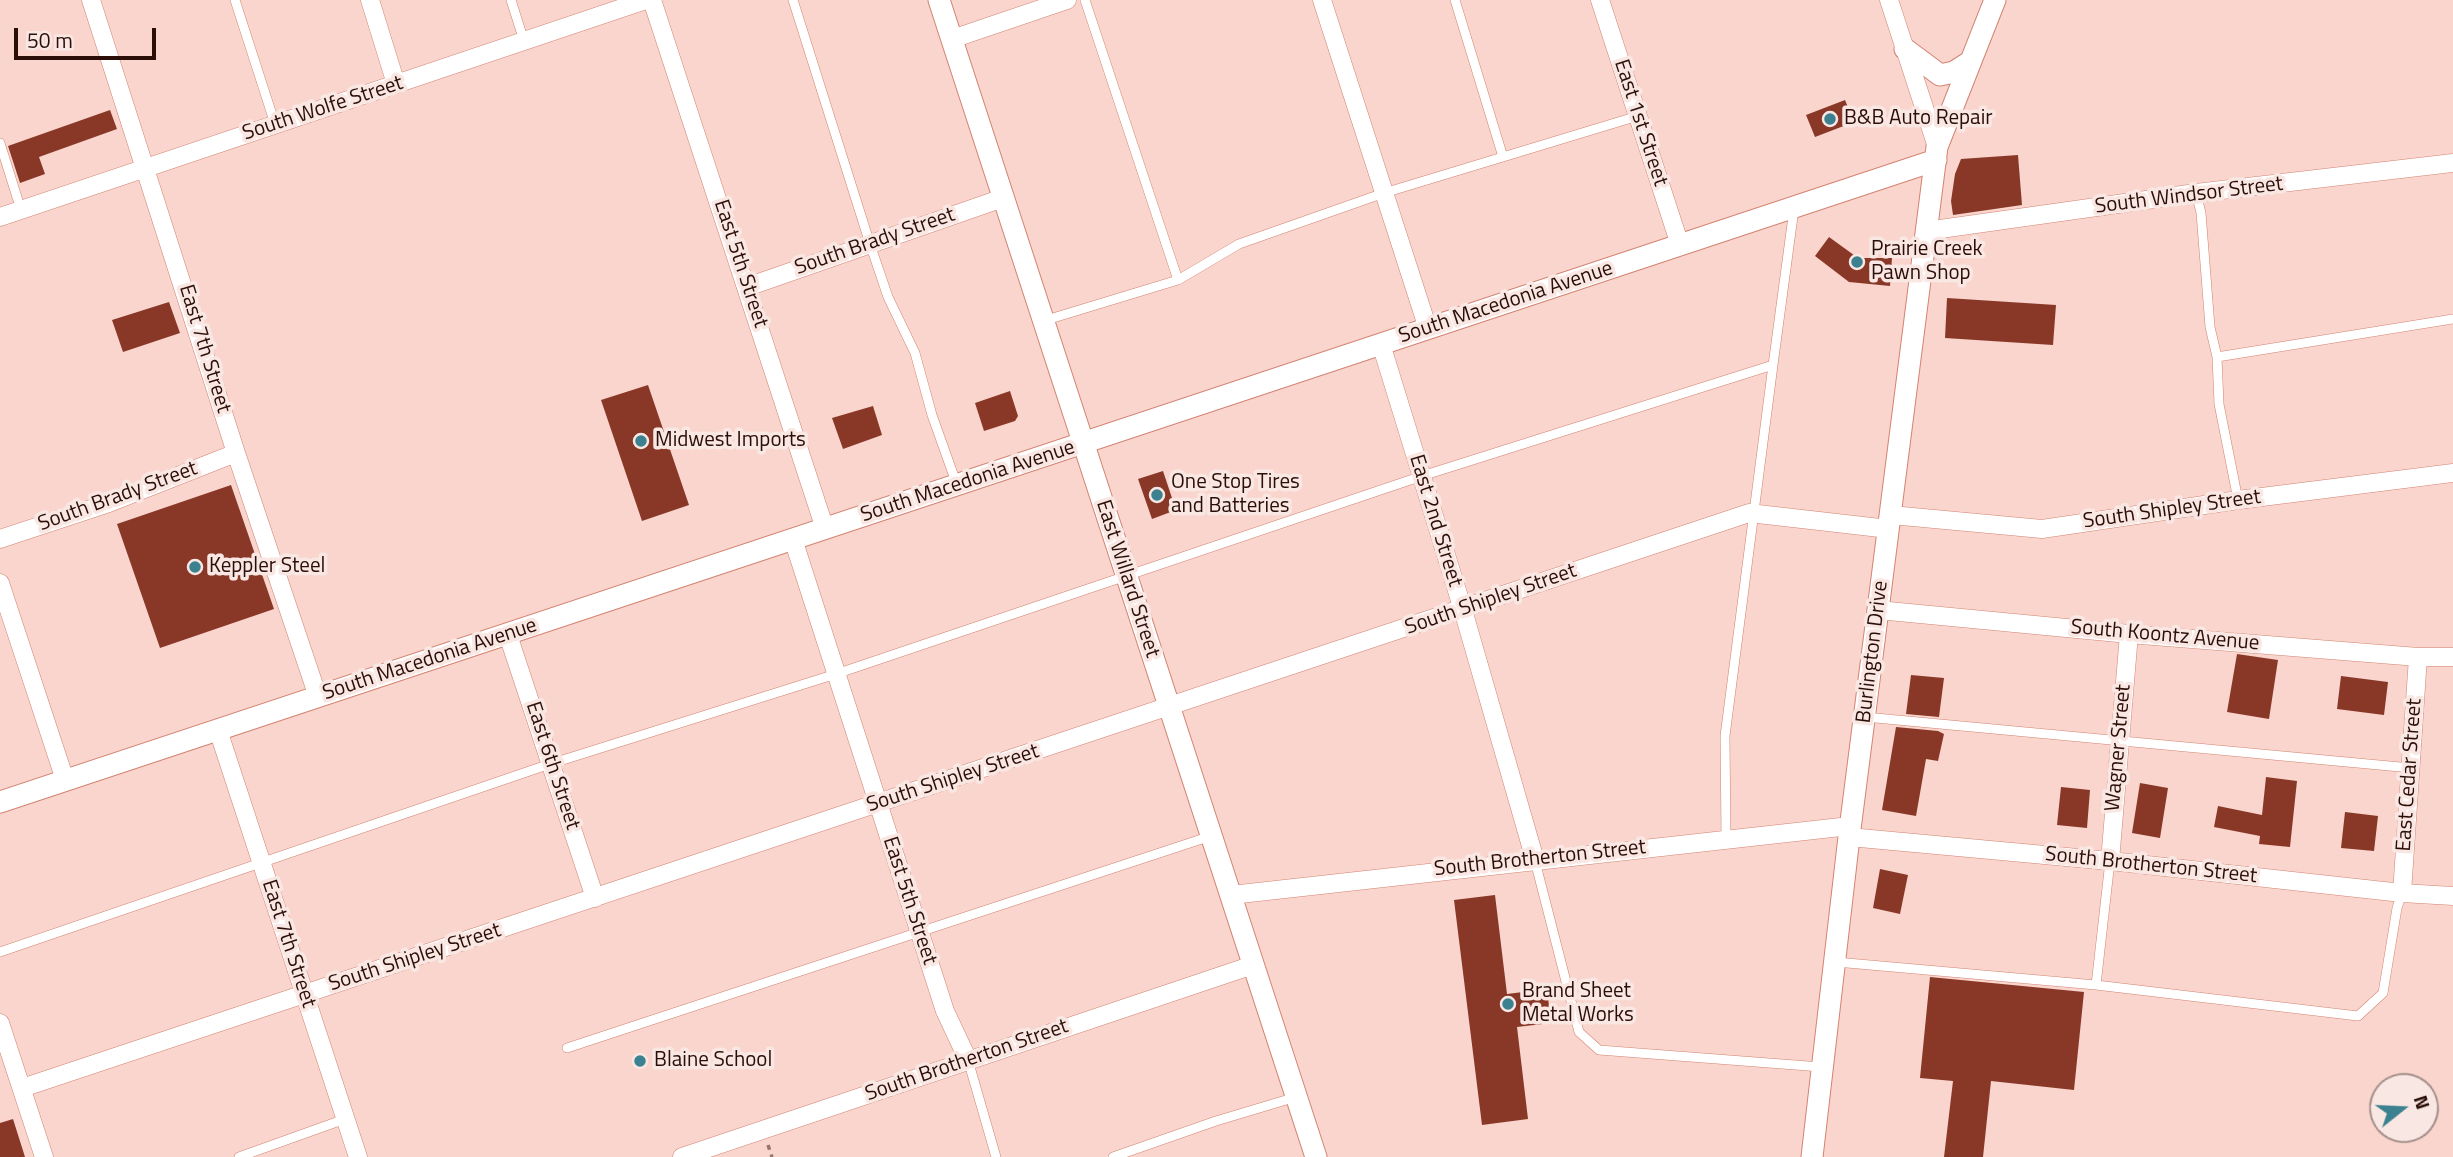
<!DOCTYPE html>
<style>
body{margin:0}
#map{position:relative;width:2453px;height:1157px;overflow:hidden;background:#f9d5cd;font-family:"Titillium Web",sans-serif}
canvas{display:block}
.north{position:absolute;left:2369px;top:1073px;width:70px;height:70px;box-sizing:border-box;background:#f9e7e3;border:2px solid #a7908b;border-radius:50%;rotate:72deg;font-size:19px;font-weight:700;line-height:28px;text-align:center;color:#2c0e08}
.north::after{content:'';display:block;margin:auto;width:24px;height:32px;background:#3c818f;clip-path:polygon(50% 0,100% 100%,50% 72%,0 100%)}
.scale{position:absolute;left:14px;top:28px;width:142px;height:32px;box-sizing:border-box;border:4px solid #2c0e08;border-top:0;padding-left:9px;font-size:21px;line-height:24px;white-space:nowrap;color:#2c0e08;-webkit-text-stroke:5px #f9e7e3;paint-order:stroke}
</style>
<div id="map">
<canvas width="2453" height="1157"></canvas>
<div class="north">N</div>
<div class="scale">50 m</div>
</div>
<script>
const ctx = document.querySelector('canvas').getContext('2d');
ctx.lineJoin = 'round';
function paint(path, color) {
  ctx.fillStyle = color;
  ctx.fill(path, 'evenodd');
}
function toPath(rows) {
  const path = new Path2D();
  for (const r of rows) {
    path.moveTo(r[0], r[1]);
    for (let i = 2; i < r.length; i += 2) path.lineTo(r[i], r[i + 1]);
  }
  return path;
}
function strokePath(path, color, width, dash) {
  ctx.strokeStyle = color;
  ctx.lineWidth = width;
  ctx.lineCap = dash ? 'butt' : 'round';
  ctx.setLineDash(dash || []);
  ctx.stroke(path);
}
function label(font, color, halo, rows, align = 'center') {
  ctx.font = font + ' "Titillium Web",sans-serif';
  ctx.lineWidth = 7;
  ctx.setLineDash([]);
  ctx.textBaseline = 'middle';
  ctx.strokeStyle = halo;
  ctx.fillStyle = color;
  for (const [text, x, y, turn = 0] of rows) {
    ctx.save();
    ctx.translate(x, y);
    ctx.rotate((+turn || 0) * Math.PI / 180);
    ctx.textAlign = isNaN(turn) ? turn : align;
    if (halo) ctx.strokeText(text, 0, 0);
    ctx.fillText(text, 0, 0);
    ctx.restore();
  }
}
paint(toPath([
 [1845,100,1854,122,1815,137,1806,115],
 [110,110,117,129,39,157,45,174,20,183,8,146],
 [2018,155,2022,205,1953,215,1951,201,1955,174,1961,159],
 [1829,237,1858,258,1892,258,1890,286,1849,282,1815,256],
 [1947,298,2056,305,2053,345,1945,338],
 [169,302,180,333,123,352,112,320],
 [648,385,689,505,642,521,601,400],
 [1010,391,1018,416,1015,421,984,431,975,403],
 [873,406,882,435,843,449,832,418],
 [1163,471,1176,510,1152,519,1138,479],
 [231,485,274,609,160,648,117,524],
 [2237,654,2278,660,2269,719,2227,712],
 [1911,675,1944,678,1939,717,1906,714],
 [2341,676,2388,682,2384,715,2337,709],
 [1896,727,1938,731,1944,734,1938,761,1926,759,1916,816,1882,810],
 [2266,777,2297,781,2290,847,2259,844,2260,836,2214,827,2218,806,2262,815],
 [2140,783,2168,788,2160,838,2132,833],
 [2061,787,2090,790,2087,828,2057,825],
 [2345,812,2378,816,2374,851,2341,848],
 [1880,869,1908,875,1900,914,1873,908],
 [1495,895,1507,994,1547,989,1551,1023,1517,1027,1528,1119,1482,1125,1454,900],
 [1930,977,2084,992,2074,1090,1991,1081,1983,1157,1944,1157,1953,1081,1920,1078],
 [13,1119,25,1157,0,1157,0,1123]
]), '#893828');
const service = toPath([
 [235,0,275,124],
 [511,0,524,41],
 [793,0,870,244,888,297,915,353,932,415,957,485],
 [1085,0,1178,280],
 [1455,0,1503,157],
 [0,143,21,210],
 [2196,193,2201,213,2210,327,2217,357],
 [1043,321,1178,280,1239,244,1384,193,1638,116],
 [2238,500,2219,404,2217,357,2453,319],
 [1865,717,2411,768],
 [1726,839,1725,736,1773,365],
 [1535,861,1579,1032,1599,1050,1821,1067],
 [2110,861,2096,985,2358,1016,2383,993,2397,908,2402,893],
 [0,952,550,764,836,674,1422,476,1773,365,1794,209],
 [1836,962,2096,985],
 [567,1048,1211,836],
 [968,1060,996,1157],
 [239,1157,345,1119],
 [1113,1157,1216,1121,1296,1097]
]);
const minor = toPath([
 [91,0,236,453,318,697],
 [370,0,396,84],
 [652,0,825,529],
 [1322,0,1428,329],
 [1600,0,1680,245],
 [1889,0,1937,147],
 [952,39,1067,0],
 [0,217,646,0],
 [1926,231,2196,193,2453,163],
 [747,287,1003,198],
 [1381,344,1463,610,1535,860],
 [1891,515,2042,529,2238,500,2453,473],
 [0,539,109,503,236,453],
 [793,539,945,1011,968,1060],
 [0,583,65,780],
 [1878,610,2129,634,2418,657,2453,657],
 [508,635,595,898],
 [218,730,358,1157],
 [1849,837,2110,861,2402,893,2453,896],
 [2110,861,2129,634],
 [2402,893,2418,657],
 [1231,895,1850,826],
 [0,1023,44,1157],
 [22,1088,1749,513,1889,529],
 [682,1157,1253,965]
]);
const tertiary = toPath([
 [939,0,1316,1157],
 [1905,49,1940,75,1954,72,1971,61],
 [0,802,1936,160],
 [1812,1157,1849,837,1937,147,1995,0]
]);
strokePath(service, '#d38371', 10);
strokePath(minor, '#d38371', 19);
strokePath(tertiary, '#d38371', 23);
strokePath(toPath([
 [768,1145,772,1157]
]), '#97766f', 3.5, [5, 5]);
strokePath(service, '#fff', 9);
strokePath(minor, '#fff', 18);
strokePath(tertiary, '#fff', 21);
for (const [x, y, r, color] of [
 [1830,119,7,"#3c818f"],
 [1857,262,7,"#3c818f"],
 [641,441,7,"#3c818f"],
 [1157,495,7,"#3c818f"],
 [195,567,7,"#3c818f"],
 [1508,1004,7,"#3c818f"],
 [640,1061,7,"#3c818f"]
]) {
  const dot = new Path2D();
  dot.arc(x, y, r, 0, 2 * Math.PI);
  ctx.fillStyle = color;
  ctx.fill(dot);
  strokePath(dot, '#f9e7e3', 2.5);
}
label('21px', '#2c0e08', '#f9e7e3', [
 ["South Wolfe Street",323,109,-18],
 ["East 1st Street",1640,123,72],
 ["South Windsor Street",2189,196,-7],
 ["South Brady Street",875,242,-19],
 ["East 5th Street",740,264,72],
 ["South Macedonia Avenue",1506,303,-18],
 ["East 7th Street",204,349,73],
 ["South Macedonia Avenue",968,482,-18],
 ["South Brady Street",118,497,-20],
 ["South Shipley Street",2172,510,-8],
 ["East 2nd Street",1435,521,73],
 ["East Willard Street",1127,579,72],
 ["South Shipley Street",1491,600,-19],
 ["South Koontz Avenue",2165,636,5],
 ["Burlington Drive",1873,652,-83],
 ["South Macedonia Avenue",430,660,-18],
 ["Wagner Street",2119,748,-85],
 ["East 6th Street",552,766,72],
 ["East Cedar Street",2410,775,-86],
 ["South Shipley Street",953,779,-18],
 ["South Brotherton Street",1540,859,-6],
 ["South Brotherton Street",2151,866,6],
 ["East 5th Street",909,901,72],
 ["East 7th Street",288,944,72],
 ["South Shipley Street",415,958,-18],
 ["South Brotherton Street",967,1061,-19]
]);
label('21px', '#2c0e08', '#f9e7e3', [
 ["B&B Auto Repair",1844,119],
 ["Prairie Creek",1871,250],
 ["Pawn Shop",1871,274],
 ["Midwest Imports",655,441],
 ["One Stop Tires",1171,483],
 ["and Batteries",1171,507],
 ["Keppler Steel",209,567],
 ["Brand Sheet",1522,992],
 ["Metal Works",1522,1016],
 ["Blaine School",654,1061]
], 'left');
</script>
